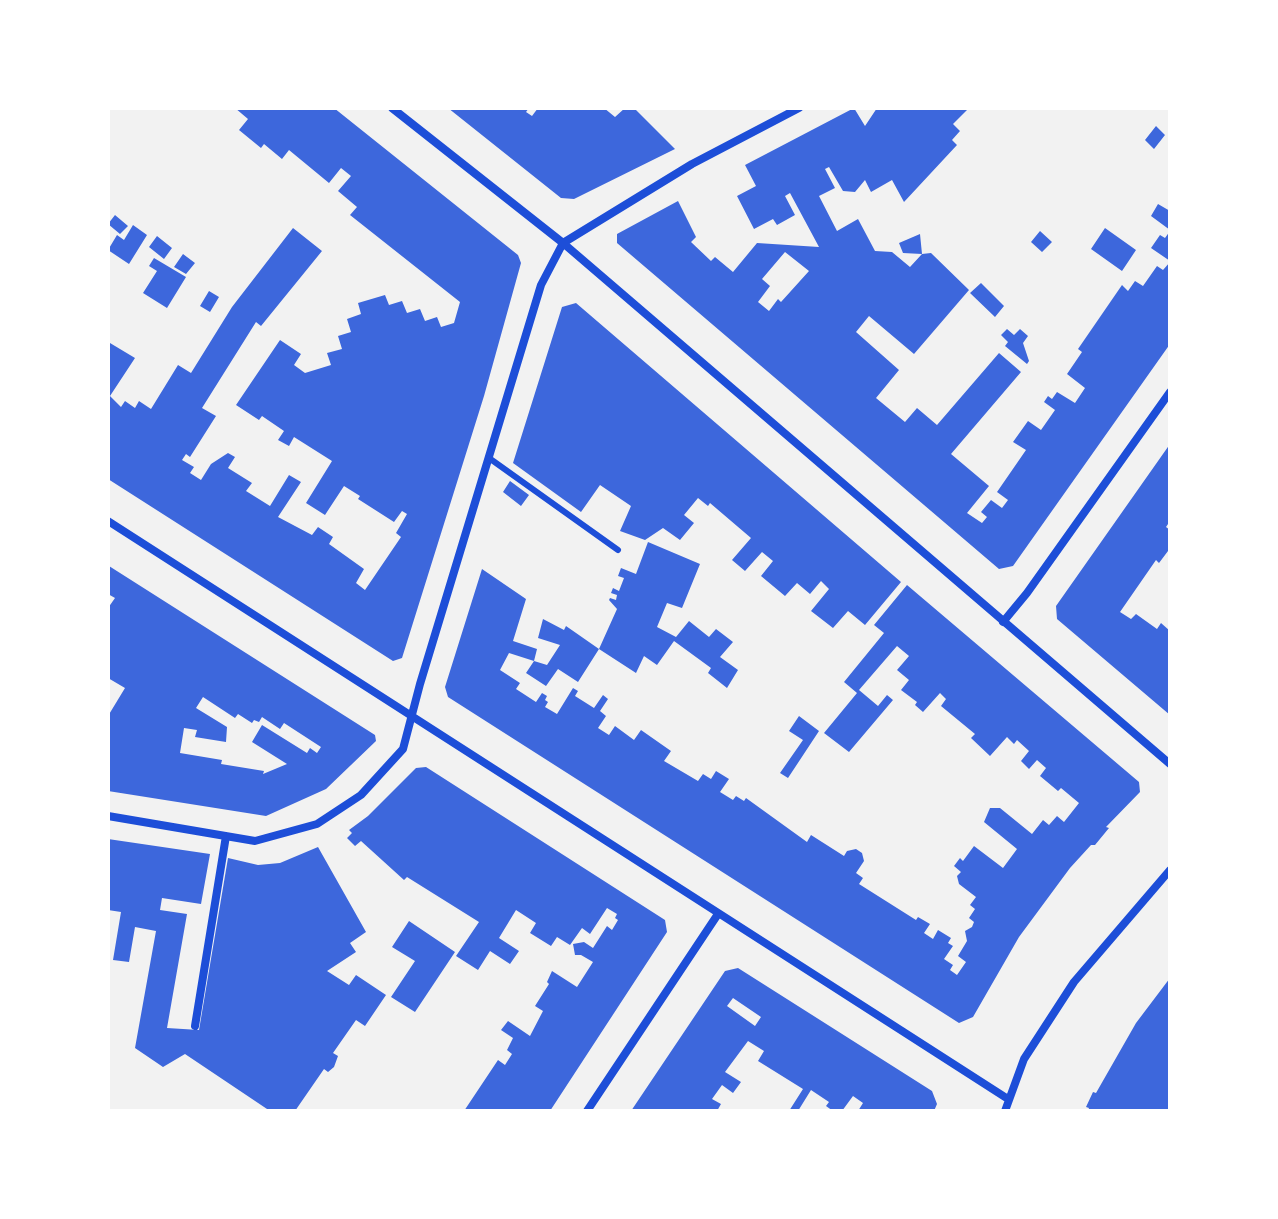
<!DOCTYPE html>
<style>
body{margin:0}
#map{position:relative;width:1278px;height:1219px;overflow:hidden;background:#f2f2f2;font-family:Quicksand,sans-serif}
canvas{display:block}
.frame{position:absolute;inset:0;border:110px solid #fff;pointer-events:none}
</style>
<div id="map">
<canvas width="1278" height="1219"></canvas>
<div class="frame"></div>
</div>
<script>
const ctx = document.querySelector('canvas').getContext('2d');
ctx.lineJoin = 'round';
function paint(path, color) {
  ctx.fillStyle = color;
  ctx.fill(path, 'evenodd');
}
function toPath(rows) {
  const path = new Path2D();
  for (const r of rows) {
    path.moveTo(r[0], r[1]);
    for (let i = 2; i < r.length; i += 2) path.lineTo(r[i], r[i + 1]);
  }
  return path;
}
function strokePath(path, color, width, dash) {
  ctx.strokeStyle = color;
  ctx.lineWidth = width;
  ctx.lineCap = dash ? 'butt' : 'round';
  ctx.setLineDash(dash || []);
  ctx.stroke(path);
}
paint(toPath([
 [235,108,334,108,518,255,521,263,484,396,402,658,393,661,108,479,108,347,110,343,135,358,110,396,121,407,125,401,135,408,139,401,151,409,178,365,191,373,232,307,293,228,322,251,261,326,256,322,202,408,216,416,190,457,186,454,182,460,194,467,190,473,201,480,211,464,228,453,235,457,228,468,252,483,246,491,270,506,289,475,301,482,278,517,312,535,318,527,333,537,329,544,364,569,356,583,365,590,401,537,396,533,407,514,402,511,394,522,358,499,360,496,344,486,325,515,306,503,332,461,294,437,289,446,278,440,284,431,262,416,259,420,236,405,280,340,301,354,294,365,305,373,331,365,327,353,342,349,338,336,351,332,347,319,361,314,358,303,385,295,389,305,402,301,407,313,420,309,425,321,437,317,441,327,454,323,460,302,350,215,357,207,338,191,351,176,341,168,329,183,289,150,282,159,264,144,261,148,239,130,248,119],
 [448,108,529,108,526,112,532,116,538,108,604,108,615,117,625,108,634,108,675,149,574,199,561,198],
 [854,108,865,126,877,108,969,108,953,124,960,131,952,140,957,145,904,202,892,180,871,192,865,180,855,192,843,191,829,167,825,169,835,188,819,196,837,231,858,219,875,251,892,252,910,267,922,254,903,253,899,243,920,234,922,254,931,253,969,290,914,354,869,316,856,332,899,370,876,398,905,422,917,408,937,425,999,353,1021,372,951,454,989,486,967,513,982,523,987,517,981,512,991,500,1002,508,1008,500,997,492,1026,450,1013,442,1028,421,1041,430,1055,410,1044,402,1048,396,1052,399,1057,392,1075,403,1085,388,1067,374,1082,352,1078,349,1122,285,1128,291,1135,281,1143,286,1157,266,1163,270,1170,262,1170,344,1013,566,999,569,617,243,617,234,678,201,696,237,691,242,711,261,715,257,733,272,757,243,819,247,790,193,785,196,795,215,777,225,773,219,754,229,737,196,756,186,745,165],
 [785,252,809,271,781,302,778,299,769,311,758,302,770,286,762,279],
 [1156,126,1165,135,1154,149,1145,140],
 [1158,204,1170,211,1170,230,1151,216],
 [115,215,128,226,120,234,108,224],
 [133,225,147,235,129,264,108,250,117,235,124,240],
 [1105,228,1136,250,1122,271,1091,249],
 [1040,231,1052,242,1042,252,1031,242],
 [1170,231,1170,261,1151,248,1160,235,1165,238],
 [157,236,172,248,164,259,149,247],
 [183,254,195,263,186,274,174,267],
 [154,258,186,277,167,308,143,293,157,271,149,266],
 [981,283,1004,306,995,317,970,293],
 [209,291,219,297,210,312,200,306],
 [576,303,901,582,865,625,848,611,833,628,811,611,829,589,821,581,810,594,797,583,785,596,761,576,773,561,762,552,745,571,732,560,751,538,710,503,708,506,698,498,684,515,694,523,680,540,663,528,645,540,620,531,631,506,600,485,581,512,513,463,562,307],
 [1007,329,1014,335,1020,329,1028,336,1023,343,1029,361,1027,364,1005,346,1008,342,1001,335],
 [1170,444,1170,521,1166,527,1170,530,1170,552,1168,551,1159,563,1156,560,1120,612,1131,619,1136,614,1157,629,1161,623,1170,631,1170,715,1057,619,1056,606],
 [510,481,529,495,521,506,503,492],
 [648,542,700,564,682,608,667,603,657,627,676,637,689,621,709,637,716,629,733,642,720,657,738,670,727,688,708,673,711,668,674,641,657,665,644,656,636,673,599,649,617,609,609,600,610,598,616,600,617,595,611,593,613,588,619,591,624,578,618,576,621,568,636,574],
 [109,566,375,735,376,741,326,789,266,816,108,791,108,716,125,688,108,678,108,608,115,598,108,594],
 [203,697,235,718,238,714,252,723,254,720,259,722,262,717,280,729,284,723,321,747,317,753,310,748,307,753,262,725,252,742,287,764,263,774,264,771,221,764,222,760,180,753,184,728,197,730,195,737,226,742,227,727,196,708],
 [482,569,526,599,513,641,537,649,534,661,509,653,500,670,520,683,516,689,536,702,542,693,547,696,545,700,548,702,545,707,557,714,573,688,578,691,575,696,594,708,603,695,608,699,600,711,606,716,598,728,609,735,615,726,634,740,641,730,671,751,664,761,698,781,703,774,711,779,716,771,729,779,720,792,733,800,736,796,744,801,746,798,807,842,811,835,844,856,847,851,856,849,862,853,864,861,856,873,863,878,859,884,916,920,918,917,930,924,924,933,933,939,938,930,951,938,948,943,953,946,944,959,953,965,950,970,957,975,966,962,958,956,967,941,965,931,972,927,974,922,969,918,975,909,970,905,976,897,959,884,957,876,961,872,954,866,960,858,963,861,974,846,1003,868,1017,849,984,822,990,808,1000,808,1032,834,1043,820,1049,825,1057,816,1064,822,1079,803,1061,788,1058,791,1040,776,1046,768,1037,760,1029,769,1021,761,1029,751,1017,740,1014,744,1007,737,990,756,971,738,975,734,941,706,946,699,940,693,923,712,915,705,917,702,901,690,909,680,897,670,909,656,897,646,859,690,878,706,887,695,893,700,849,752,824,733,857,693,844,682,884,633,874,625,907,585,1139,782,1140,792,1106,827,1109,828,1095,845,1091,845,1070,868,1019,937,973,1017,959,1023,448,697,445,687],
 [543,619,564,630,566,626,599,649,578,682,558,669,546,686,526,673,534,661,547,665,560,645,538,638],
 [799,716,819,731,788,778,780,773,803,740,789,731],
 [426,767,665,920,667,932,550,1111,464,1111,498,1060,505,1065,512,1054,507,1050,513,1038,501,1030,508,1021,530,1036,543,1011,535,1006,549,984,547,982,552,971,577,987,593,962,581,955,575,955,573,944,584,942,593,948,607,926,612,930,618,920,615,918,617,914,607,908,590,934,582,928,570,945,557,937,551,946,530,933,536,923,516,910,499,938,519,951,510,964,490,951,478,970,456,956,479,922,407,877,404,880,361,841,355,846,347,838,352,833,349,830,368,816,416,768],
 [108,839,210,854,201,904,162,898,160,910,187,914,167,1028,199,1030,228,858,258,865,280,863,318,847,366,932,350,943,356,952,327,971,349,985,356,975,386,995,365,1026,356,1020,333,1053,338,1056,334,1067,328,1072,324,1069,295,1111,270,1111,185,1054,163,1067,135,1048,156,931,135,927,129,962,113,960,121,912,108,910],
 [409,921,455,952,415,1012,391,997,415,961,392,947],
 [738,968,932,1091,937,1104,934,1111,858,1111,863,1103,853,1096,842,1111,833,1111,826,1106,829,1102,811,1090,798,1111,789,1111,803,1089,758,1061,764,1051,748,1041,725,1072,741,1082,733,1093,722,1085,712,1099,721,1104,717,1111,631,1111,725,971],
 [733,998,761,1017,755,1026,727,1006],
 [1170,978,1170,1111,1088,1111,1089,1108,1086,1107,1093,1092,1096,1093,1136,1023]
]), '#3d67dc');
strokePath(toPath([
 [489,458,618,550]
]), '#1d4ed8', 6);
strokePath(toPath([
 [392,108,563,243,1170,764],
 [108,521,1008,1099],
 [1003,622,1027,593,1170,392],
 [108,816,255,841,317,824,361,795,403,749,420,684,541,285,563,243,692,164,799,108],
 [195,1026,226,836],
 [587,1111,718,914],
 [1005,1111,1024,1059,1074,982,1170,870]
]), '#1d4ed8', 8);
</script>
